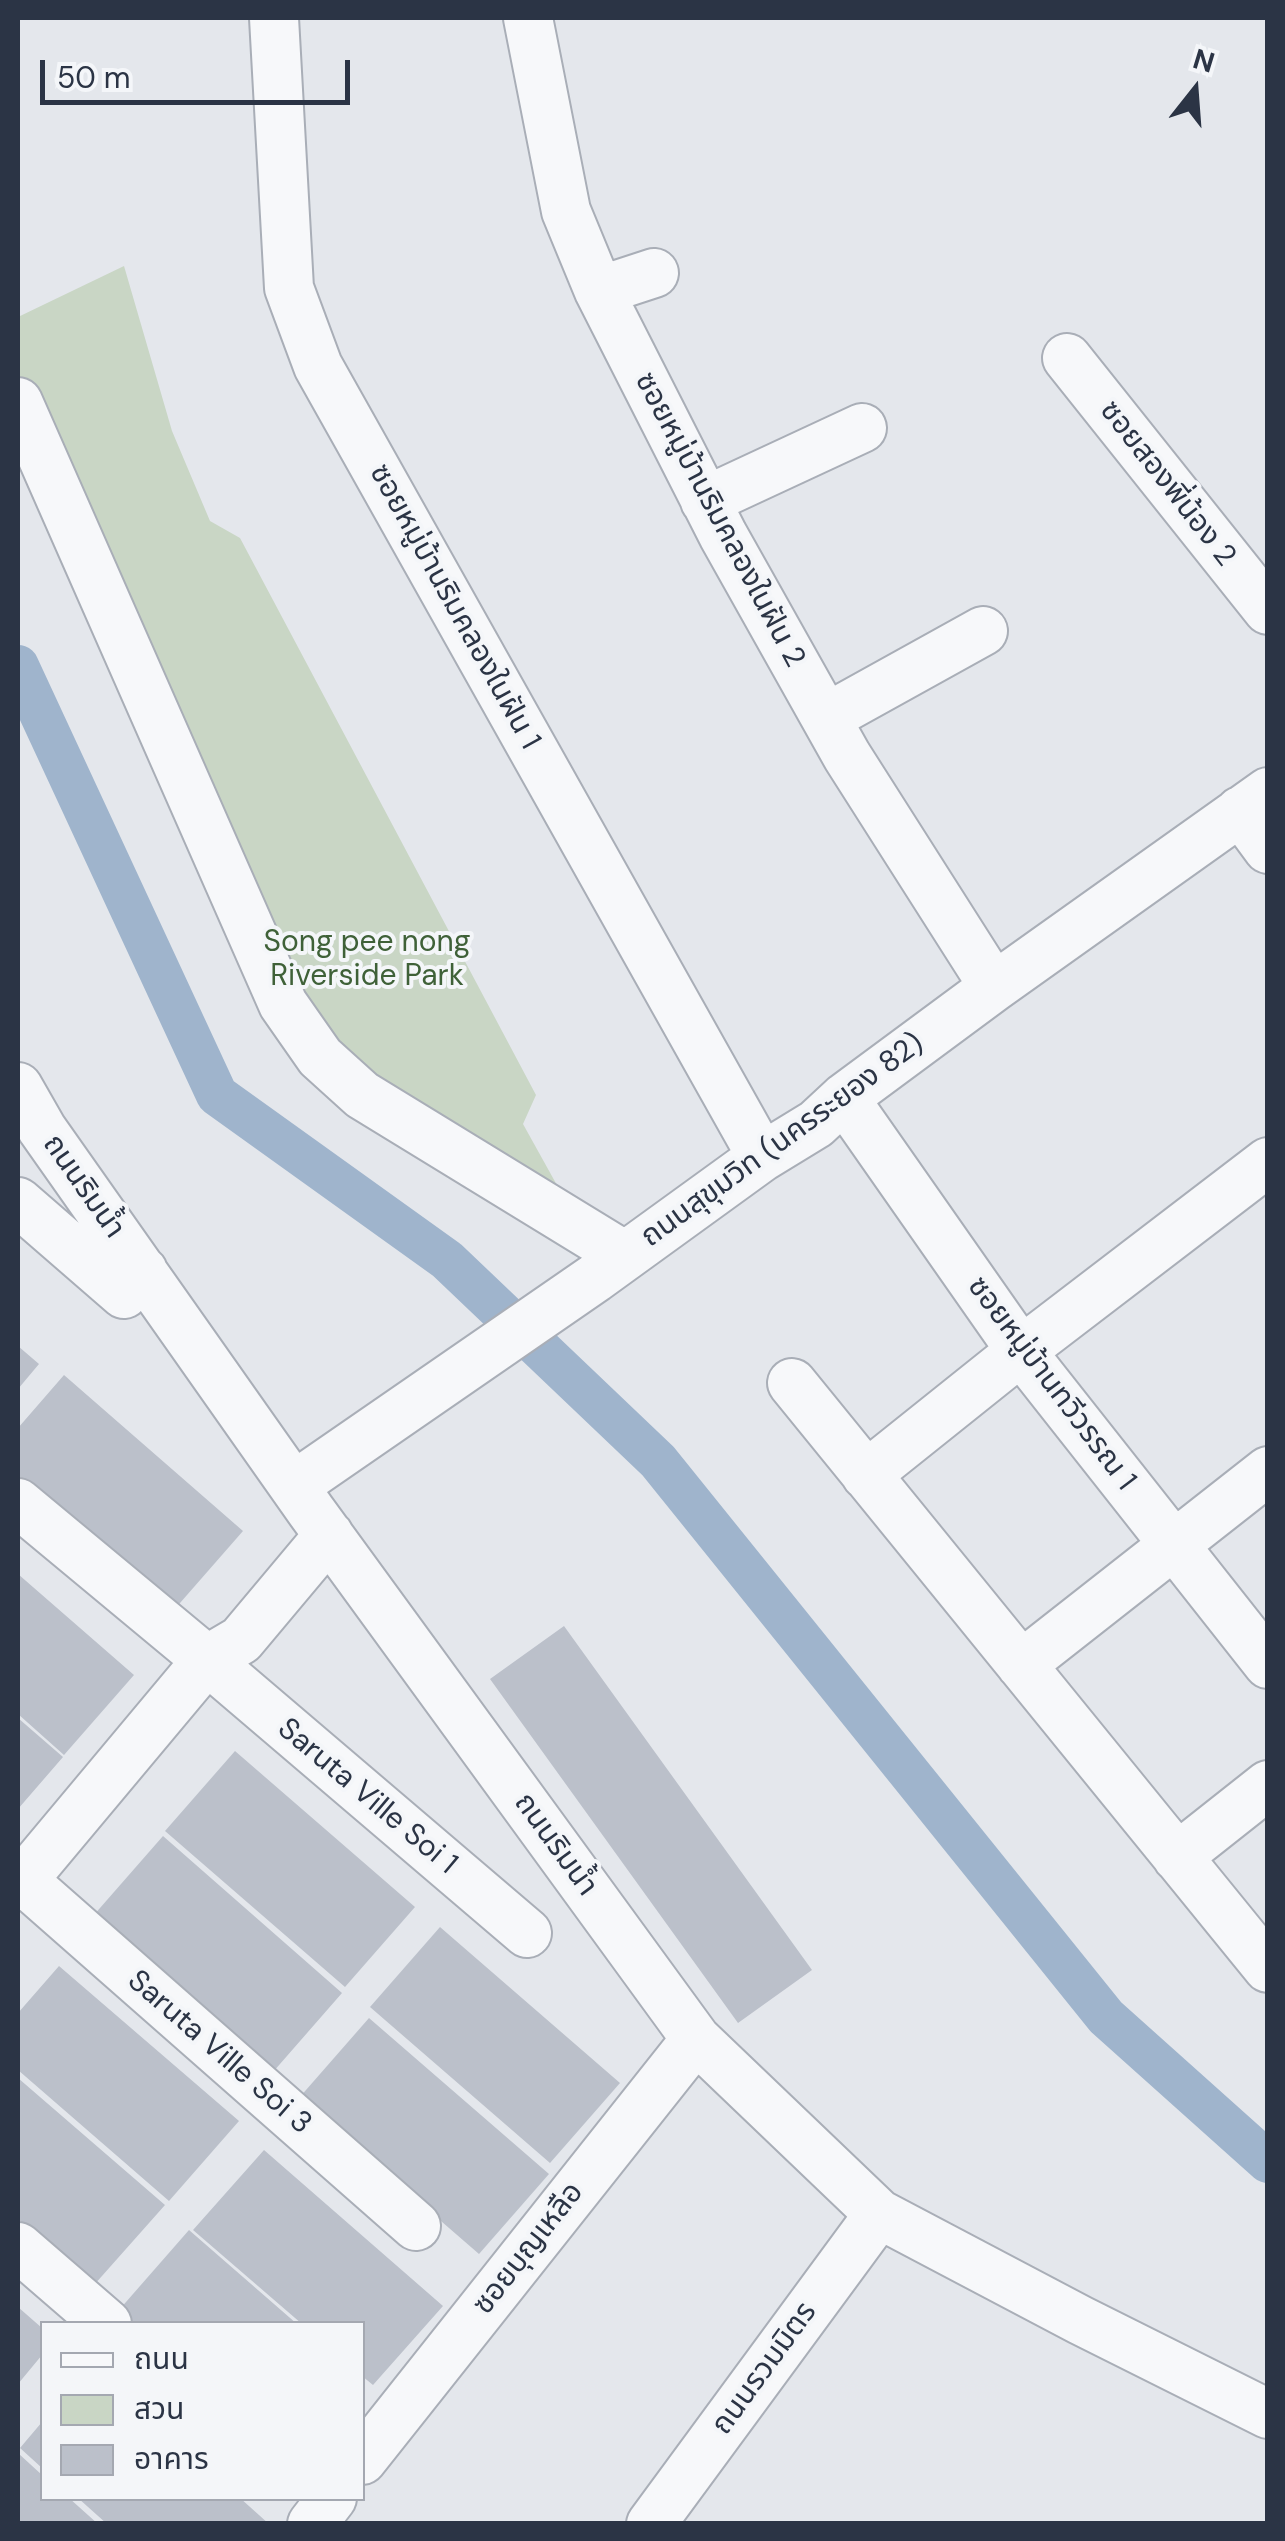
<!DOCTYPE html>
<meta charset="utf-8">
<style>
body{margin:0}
#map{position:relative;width:1285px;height:2541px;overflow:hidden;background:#e4e7ec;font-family:"DM Sans","Noto Sans Thai",sans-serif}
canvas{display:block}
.frame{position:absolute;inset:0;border:20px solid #2b3445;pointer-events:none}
.legend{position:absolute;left:40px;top:2321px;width:325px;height:180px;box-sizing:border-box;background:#f4f6f9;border:2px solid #a4a8b1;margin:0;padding:12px 18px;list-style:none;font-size:30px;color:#2b3445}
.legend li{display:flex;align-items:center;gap:20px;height:50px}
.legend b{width:50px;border:2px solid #a4a8b1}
.north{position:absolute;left:1145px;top:40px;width:100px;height:100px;-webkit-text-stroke:8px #f4f6f9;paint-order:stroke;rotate:17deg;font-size:28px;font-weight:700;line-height:40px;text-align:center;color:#2b3445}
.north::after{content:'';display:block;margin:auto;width:35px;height:45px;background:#2b3445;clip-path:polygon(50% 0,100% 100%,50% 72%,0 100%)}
.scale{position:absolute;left:40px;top:60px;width:310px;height:45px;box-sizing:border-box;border:5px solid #2b3445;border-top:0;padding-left:12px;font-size:30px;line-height:35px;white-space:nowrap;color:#2b3445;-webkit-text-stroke:8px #f4f6f9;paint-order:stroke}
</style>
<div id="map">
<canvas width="1285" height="2541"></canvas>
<div class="frame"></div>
<ul class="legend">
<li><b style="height:12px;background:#f7f8fa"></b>ถนน</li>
<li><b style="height:28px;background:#c9d6c5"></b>สวน</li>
<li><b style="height:28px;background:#bbc0ca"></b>อาคาร</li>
</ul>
<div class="north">N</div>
<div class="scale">50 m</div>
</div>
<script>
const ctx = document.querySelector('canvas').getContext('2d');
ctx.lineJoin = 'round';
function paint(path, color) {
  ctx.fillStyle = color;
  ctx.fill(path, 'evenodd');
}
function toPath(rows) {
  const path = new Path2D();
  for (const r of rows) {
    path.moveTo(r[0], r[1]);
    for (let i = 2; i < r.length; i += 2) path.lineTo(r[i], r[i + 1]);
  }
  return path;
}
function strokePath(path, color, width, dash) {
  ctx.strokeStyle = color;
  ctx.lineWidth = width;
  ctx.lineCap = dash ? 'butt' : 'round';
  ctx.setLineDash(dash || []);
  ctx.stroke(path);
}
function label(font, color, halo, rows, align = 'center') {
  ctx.font = font + ' "DM Sans","Noto Sans Thai",sans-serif';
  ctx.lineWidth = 8;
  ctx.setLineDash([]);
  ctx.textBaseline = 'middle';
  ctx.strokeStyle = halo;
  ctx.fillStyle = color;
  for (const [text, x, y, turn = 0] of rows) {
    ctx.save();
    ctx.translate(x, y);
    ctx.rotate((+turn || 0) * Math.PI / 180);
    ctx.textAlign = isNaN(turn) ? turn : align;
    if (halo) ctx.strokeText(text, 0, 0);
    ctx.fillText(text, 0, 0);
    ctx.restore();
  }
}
paint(toPath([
 [124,266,172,431,210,521,240,538,536,1095,523,1124,573,1214,328,1052,18,379,18,317]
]), '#c9d6c5');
strokePath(toPath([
 [18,666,217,1095,447,1260,658,1461,1106,2017,1268,2162]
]), '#9fb4cc', 42);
paint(toPath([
 [18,1346,39,1364,18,1389],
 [64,1375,243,1531,173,1611,18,1476,18,1428],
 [18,1574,134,1675,64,1755,18,1714],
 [564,1626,812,1970,738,2023,490,1679],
 [18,1718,63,1757,18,1809],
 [235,1751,415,1907,345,1987,165,1831],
 [163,1836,342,1993,273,2072,93,1916],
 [440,1927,620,2083,550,2163,370,2007],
 [59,1966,239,2121,169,2201,18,2070,18,2013],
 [369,2018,549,2174,479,2254,299,2098],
 [18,2078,165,2205,94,2285,18,2219],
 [264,2150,443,2306,373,2385,362,2376,362,2324,302,2324,193,2230],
 [189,2230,297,2324,135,2324,119,2310],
 [18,2307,42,2328,42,2355,18,2384],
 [42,2422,42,2468,20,2448],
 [18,2453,42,2475,42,2498,69,2498,98,2524,18,2524],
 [78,2498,240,2498,269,2524,107,2524]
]), '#bbc0ca');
const minor = toPath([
 [274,18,289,288,318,366,762,1157],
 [528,18,566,211,599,291,723,535,847,756,994,987],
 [599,291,654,273],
 [1067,358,1268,610],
 [18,402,283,1004,320,1057,362,1095,625,1256],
 [705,501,862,428],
 [826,718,983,631],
 [1240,811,1268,849],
 [18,1087,42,1129,311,1511,696,2039,879,2214,1080,2320,1268,2414],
 [844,1098,1021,1351,1268,1664],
 [18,1202,124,1294,143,1271],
 [792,1383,1268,1968],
 [866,1475,1021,1351,1268,1162],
 [295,1485,595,1278,762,1157,816,1124,844,1098,994,987,1268,792],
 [18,1503,207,1660,527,1933],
 [1021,1665,1268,1471],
 [1177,1857,1268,1785],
 [18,1876,416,2226],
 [18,1886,207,1660,241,1640,329,1535],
 [18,2247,107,2324],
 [362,2460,696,2039],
 [312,2524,332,2498],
 [651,2524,879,2214]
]);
strokePath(minor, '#a9aeb7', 52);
strokePath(minor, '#f7f8fa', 48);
label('30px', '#2b3445', '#f4f6f9', [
 ["ซอยสองพี่น้อง 2",1167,484,52],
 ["ซอยหมู่บ้านริมคลองในฝัน 2",719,520,62],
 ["ซอยหมู่บ้านริมคลองในฝัน 1",454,607,61],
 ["ถนนสุขุมวิท (นครระยอง 82)",783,1141,-36],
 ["ถนนริมน้ำ",83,1187,55],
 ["ซอยหมู่บ้านทวีวรรณ 1",1051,1384,53],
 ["Saruta Ville Soi 1",367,1797,40],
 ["ถนนริมน้ำ",555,1845,54],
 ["Saruta Ville Soi 3",219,2053,41],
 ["ซอยบุญเหลือ",529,2249,-52],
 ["ถนนรวมมิตร",765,2369,-54]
]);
label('30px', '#3f6138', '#f4f6f9', [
 ["Song pee nong",367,943],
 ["Riverside Park",367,977]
]);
</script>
